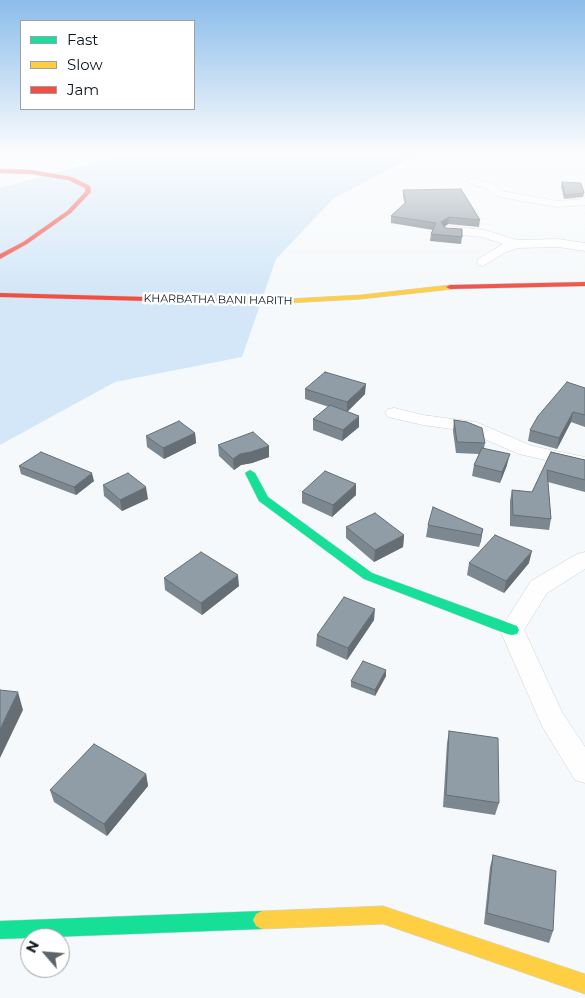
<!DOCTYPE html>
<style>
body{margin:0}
#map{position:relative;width:585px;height:998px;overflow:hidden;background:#f6f9fb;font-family:Montserrat,sans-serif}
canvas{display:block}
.legend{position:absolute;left:20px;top:20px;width:175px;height:90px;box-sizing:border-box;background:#fff;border:1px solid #9da1a5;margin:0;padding:6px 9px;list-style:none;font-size:15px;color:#0b151d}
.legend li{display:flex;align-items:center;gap:10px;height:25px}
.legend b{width:25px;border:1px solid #9da1a5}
.north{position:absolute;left:20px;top:928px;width:50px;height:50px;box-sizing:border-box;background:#fff;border:1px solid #9da1a5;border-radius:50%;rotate:297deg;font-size:14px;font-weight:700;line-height:20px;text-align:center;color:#0b151d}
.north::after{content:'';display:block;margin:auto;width:18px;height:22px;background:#5d656b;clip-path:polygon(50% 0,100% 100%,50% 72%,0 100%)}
</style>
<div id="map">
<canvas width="585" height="998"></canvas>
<ul class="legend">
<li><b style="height:6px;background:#16e098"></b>Fast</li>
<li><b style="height:6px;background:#ffcf43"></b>Slow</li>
<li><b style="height:6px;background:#f24e42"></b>Jam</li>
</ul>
<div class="north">N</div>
</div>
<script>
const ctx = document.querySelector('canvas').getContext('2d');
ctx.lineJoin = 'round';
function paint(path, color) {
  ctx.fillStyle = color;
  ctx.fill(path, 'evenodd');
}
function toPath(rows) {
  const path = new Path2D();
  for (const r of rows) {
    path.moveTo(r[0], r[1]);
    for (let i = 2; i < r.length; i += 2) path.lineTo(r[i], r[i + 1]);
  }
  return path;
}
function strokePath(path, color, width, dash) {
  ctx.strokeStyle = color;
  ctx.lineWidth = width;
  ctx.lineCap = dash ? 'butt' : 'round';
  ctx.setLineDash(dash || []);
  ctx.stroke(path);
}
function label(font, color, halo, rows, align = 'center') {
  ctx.font = font + ' Montserrat,sans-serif';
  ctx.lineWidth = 5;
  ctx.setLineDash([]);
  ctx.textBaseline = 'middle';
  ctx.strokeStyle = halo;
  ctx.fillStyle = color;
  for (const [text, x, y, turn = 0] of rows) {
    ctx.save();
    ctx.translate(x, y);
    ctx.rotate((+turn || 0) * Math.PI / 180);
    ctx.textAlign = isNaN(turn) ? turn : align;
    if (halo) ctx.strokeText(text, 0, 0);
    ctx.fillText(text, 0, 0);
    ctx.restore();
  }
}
paint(toPath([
 [128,153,419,153,333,199,276,259,242,357,115,382,0,445,0,188]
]), '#d3e7f8');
const street = toPath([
 [473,178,495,185,502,191,557,201,585,199,585,205,557,207,499,197,487,189,469,183,468,181,469,179,473,178],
 [448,226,485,230,517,240,558,239,585,243,585,251,558,247,518,248,506,252,483,266,478,265,477,262,478,259,503,244,482,237,444,233,442,230,448,226],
 [394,408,423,415,476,422,532,446,585,457,585,469,519,454,466,431,423,425,388,417,385,413,388,409,394,408],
 [585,552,585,569,547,593,524,630,562,712,585,747,585,783,575,780,542,726,500,630,531,581,577,554,585,552]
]);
const fast = toPath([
 [250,470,255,473,268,497,372,573,517,626,519,630,517,634,512,635,507,634,364,579,259,501,245,473,250,470],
 [262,911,268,914,271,920,268,926,262,929,0,939,0,921,262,911]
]);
const slow = toPath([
 [450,285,453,285,453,289,361,299,269,304,222,303,218,301,222,299,269,300,361,295,450,285],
 [383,906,585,974,585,994,383,924,262,929,256,926,253,920,256,914,262,911,383,906]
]);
const jam = toPath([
 [0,169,31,170,72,177,90,186,91,192,71,213,27,244,0,259,0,254,23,242,67,211,85,192,85,188,68,180,31,174,0,173,0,169],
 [585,282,585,286,450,289,446,287,450,285,585,282],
 [0,293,222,299,226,301,222,303,0,297,0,293]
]);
strokePath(street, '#ccd2d8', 1);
strokePath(fast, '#ccd2d8', 1);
strokePath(slow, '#ccd2d8', 1);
strokePath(jam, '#ccd2d8', 1);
paint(street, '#fefefe');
paint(fast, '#16e098');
paint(slow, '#ffcf43');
paint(jam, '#f24e42');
paint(toPath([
 [562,182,584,193,583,197,564,199,561,186],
 [403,190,480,220,479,227,448,224,444,227,462,237,461,244,430,241,431,234,433,230,391,223,391,216,405,204,403,197],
 [585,388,585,427,571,422,557,449,528,441,530,430],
 [305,389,365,394,347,412,359,427,342,441,313,430,313,419,329,407,305,399],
 [454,420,485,443,484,448,507,465,500,483,472,476,474,465,479,454,456,453,453,431],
 [195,433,196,443,164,459,147,447,146,436],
 [218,445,269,446,269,457,252,463,241,465,234,470,219,456],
 [551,452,585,460,585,492,548,482,551,519,549,530,510,526,510,501,512,490,532,492],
 [19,466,94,481,76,495,21,474],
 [103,485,148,499,122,511,104,496],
 [302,492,356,495,332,517,302,503],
 [428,525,483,529,479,547,426,537],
 [346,527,404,535,403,547,374,562,346,538],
 [469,563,529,563,504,593,467,575],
 [164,578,239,586,202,615,165,590],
 [374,620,347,660,316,646,317,635],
 [386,676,375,696,351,687,351,681],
 [449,731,499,803,495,815,443,807,447,743],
 [146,774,148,786,107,836,54,802,50,790],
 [493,855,553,931,549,943,484,924,490,867]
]), '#7c878f');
paint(toPath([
 [449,217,448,224,440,230,441,222],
 [366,384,365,394,347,412,347,402],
 [573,412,571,422,557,449,559,438],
 [359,416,359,427,342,441,343,430],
 [195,433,196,443,164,459,163,448],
 [269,446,269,457,252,463,241,465,234,470,233,459,240,454],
 [510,454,507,465,500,483,502,472],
 [92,473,94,481,76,495,74,487],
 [356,484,356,495,332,517,333,505],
 [146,487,148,499,122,511,120,500],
 [483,529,481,541,479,547,481,535],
 [404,535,403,547,374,562,375,550],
 [532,551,529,563,504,593,506,581],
 [238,575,239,586,202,615,201,603],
 [375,609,374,620,347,660,348,648],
 [386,670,386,676,375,696,375,690],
 [18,692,23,710,0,758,0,729],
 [146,774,148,786,107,836,104,824]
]), '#656e74');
const building = toPath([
 [562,182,581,183,584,193,565,195,562,182],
 [461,189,480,220,449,217,441,222,445,228,462,229,462,237,431,234,436,223,391,216,406,202,403,190,461,189],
 [325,372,366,384,347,402,305,389,325,372],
 [567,382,585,388,585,415,573,412,559,438,530,430,538,416,567,382],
 [330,405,359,416,343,430,313,419,330,405],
 [454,420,467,422,482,428,485,443,457,442,454,420],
 [179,421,195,433,163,448,146,436,179,421],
 [253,432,269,446,251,452,240,454,233,459,218,445,253,432],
 [482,448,510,454,502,472,474,465,482,448],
 [41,452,92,473,74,487,19,466,41,452],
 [551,452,585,460,585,480,547,470,551,519,513,515,512,490,532,492,551,452],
 [325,471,356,484,333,505,302,492,325,471],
 [128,473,146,487,120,500,103,485,128,473],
 [433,507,483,529,481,535,428,525,433,507],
 [375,513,404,535,375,550,346,527,375,513],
 [495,535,532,551,506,581,469,563,495,535],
 [201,552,238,575,201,603,164,578,201,552],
 [344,597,375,609,348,648,317,635,344,597],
 [363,661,386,670,375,690,351,681,363,661],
 [0,690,18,692,0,729,0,690],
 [449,731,498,738,499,803,446,795,449,731],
 [94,744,146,774,104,824,50,790,94,744],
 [493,855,556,871,553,931,487,913,493,855]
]);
paint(building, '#909da6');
strokePath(building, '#656e74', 1);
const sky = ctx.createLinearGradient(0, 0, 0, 292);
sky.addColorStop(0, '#8bbdea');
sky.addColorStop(0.52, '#fbfcfd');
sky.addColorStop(1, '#fbfcfd00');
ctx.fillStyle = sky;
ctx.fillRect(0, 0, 585, 292);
label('11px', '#0b151d', '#fff', [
 ["KHARBATHA BANI HARITH",218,300,1]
]);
</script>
